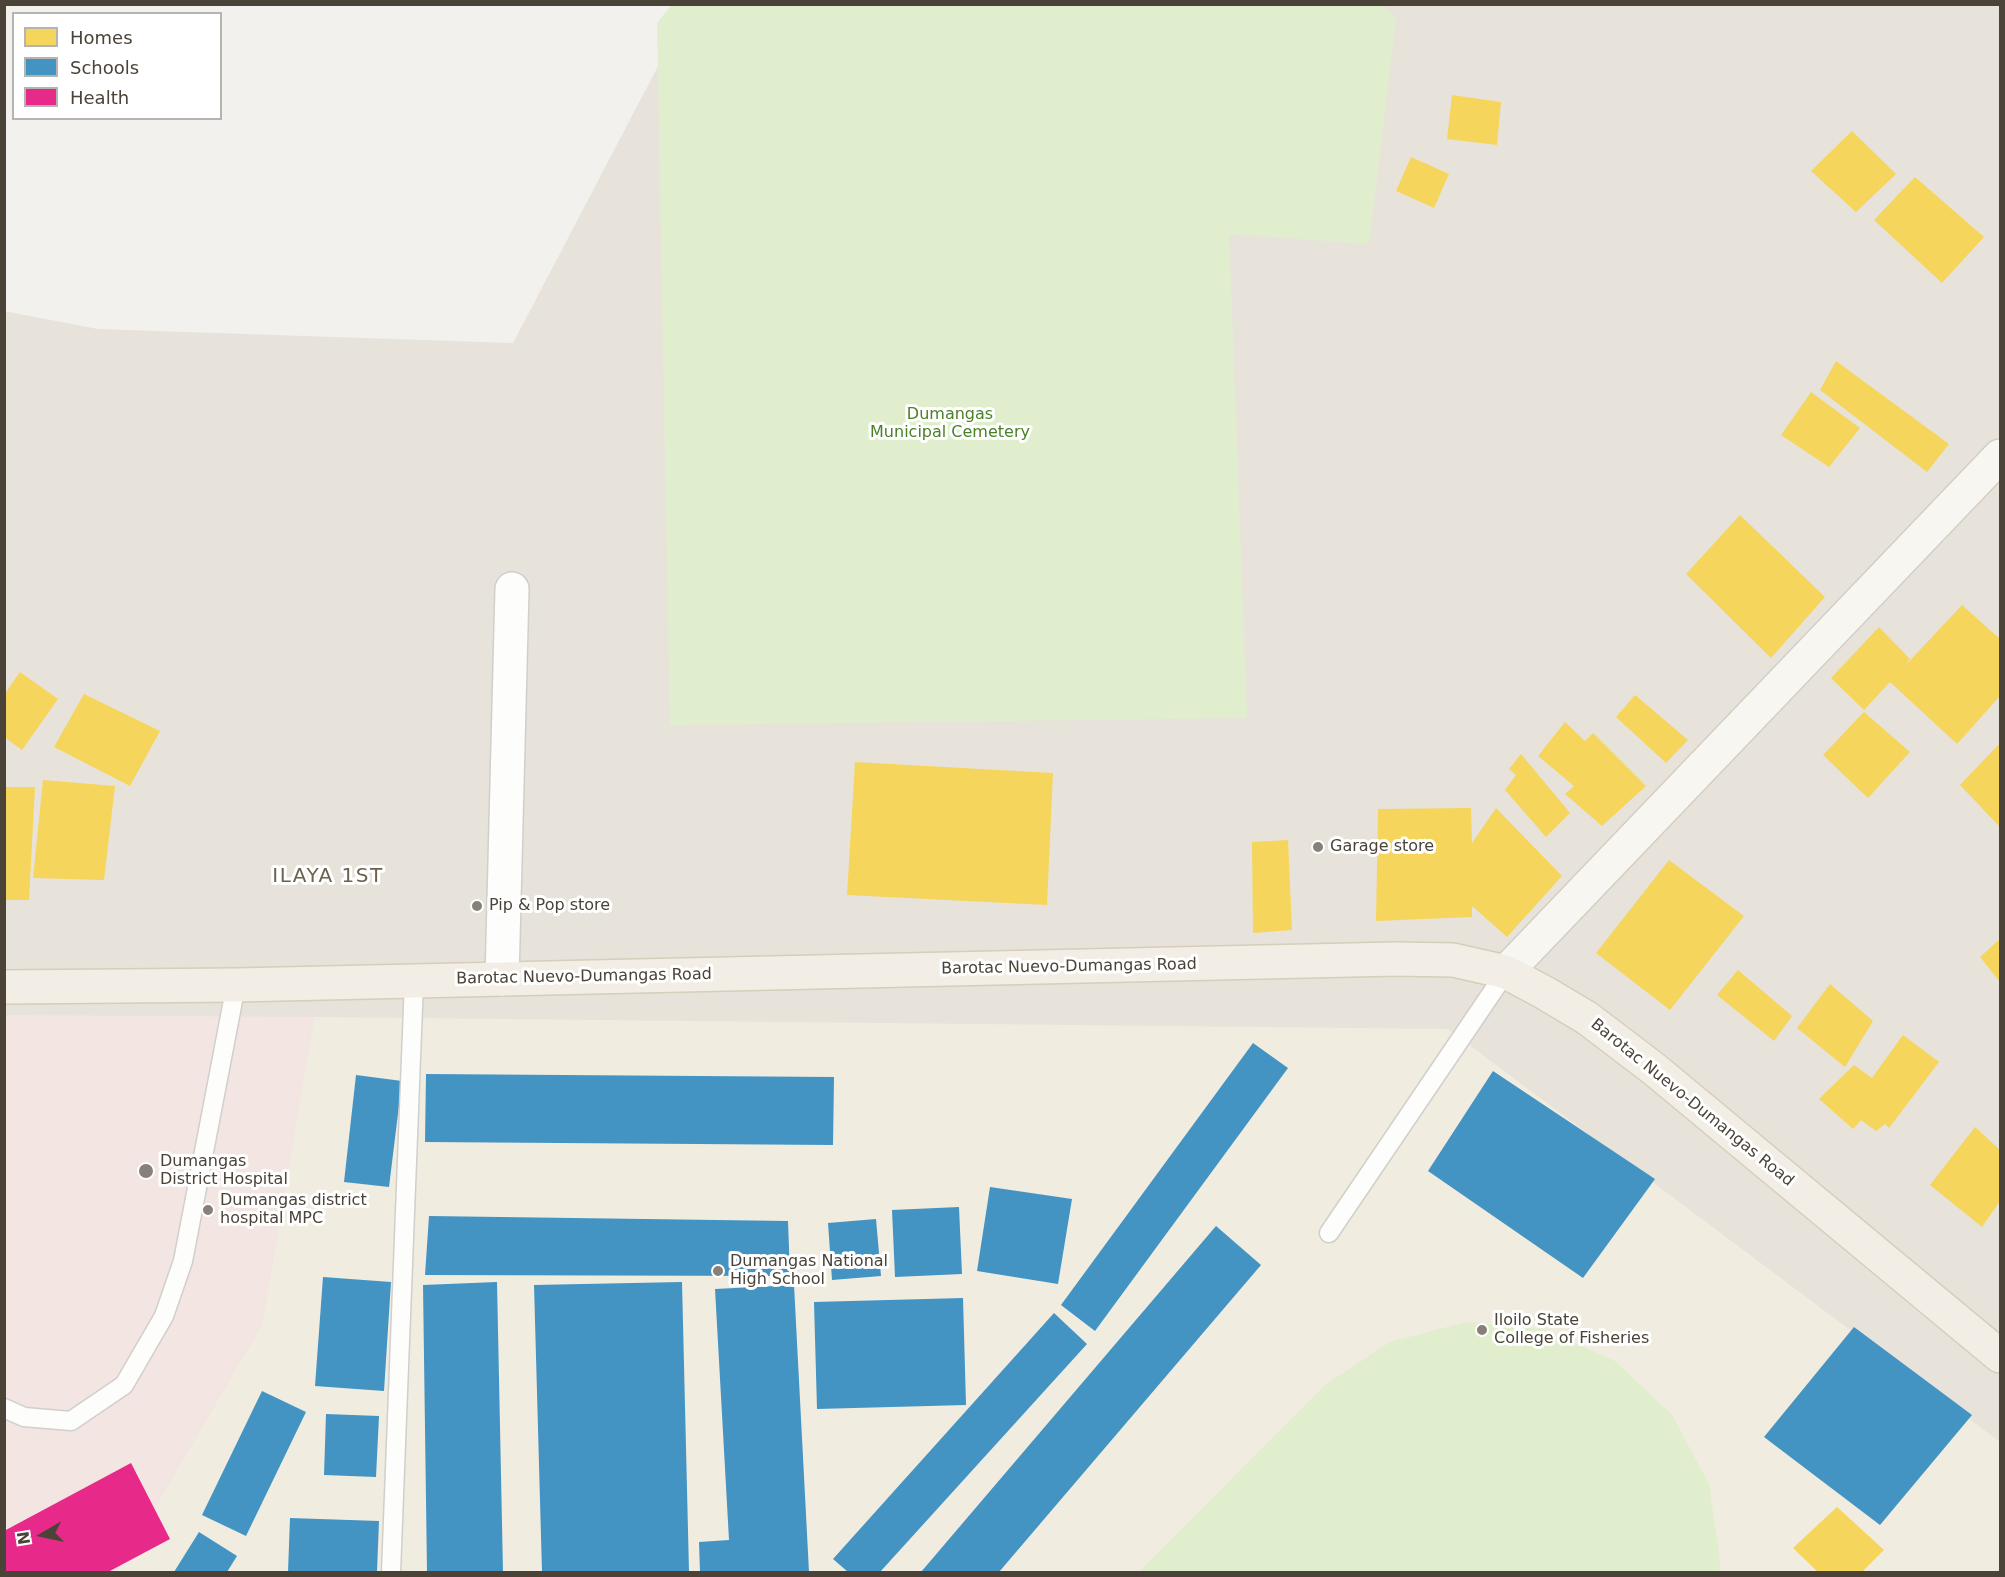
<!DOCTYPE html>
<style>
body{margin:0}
#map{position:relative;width:2005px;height:1577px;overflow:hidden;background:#f3f1ee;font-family:"DejaVu Sans",sans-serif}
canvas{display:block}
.frame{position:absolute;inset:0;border:6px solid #4b4338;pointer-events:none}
.legend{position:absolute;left:12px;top:12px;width:210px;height:108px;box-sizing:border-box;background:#fff;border:2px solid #b7b4af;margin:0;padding:8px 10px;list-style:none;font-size:18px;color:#4b4338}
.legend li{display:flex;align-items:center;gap:12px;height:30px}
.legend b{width:30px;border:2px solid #b7b4af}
.north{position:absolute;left:12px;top:1505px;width:60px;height:60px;-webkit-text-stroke:4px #fff;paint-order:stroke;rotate:261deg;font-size:16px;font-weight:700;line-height:24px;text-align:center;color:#4b4338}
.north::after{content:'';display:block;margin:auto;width:21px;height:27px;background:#4b4338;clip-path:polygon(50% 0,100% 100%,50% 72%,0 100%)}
</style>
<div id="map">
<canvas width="2005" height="1577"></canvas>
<div class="frame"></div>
<ul class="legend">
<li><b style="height:16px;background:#f6d55c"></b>Homes</li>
<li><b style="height:16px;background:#4393c3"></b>Schools</li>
<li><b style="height:16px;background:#e7298a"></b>Health</li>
</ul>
<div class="north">N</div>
</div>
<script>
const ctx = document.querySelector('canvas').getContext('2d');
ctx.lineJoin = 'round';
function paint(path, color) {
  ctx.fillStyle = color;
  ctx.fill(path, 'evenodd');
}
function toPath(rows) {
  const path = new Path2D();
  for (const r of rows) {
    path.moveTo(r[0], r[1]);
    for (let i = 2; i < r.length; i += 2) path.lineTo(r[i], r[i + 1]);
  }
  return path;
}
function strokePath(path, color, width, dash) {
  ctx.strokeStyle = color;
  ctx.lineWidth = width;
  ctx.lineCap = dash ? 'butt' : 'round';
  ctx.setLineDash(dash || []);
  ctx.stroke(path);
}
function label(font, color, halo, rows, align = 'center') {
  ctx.font = font + ' "DejaVu Sans",sans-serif';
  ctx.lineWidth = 6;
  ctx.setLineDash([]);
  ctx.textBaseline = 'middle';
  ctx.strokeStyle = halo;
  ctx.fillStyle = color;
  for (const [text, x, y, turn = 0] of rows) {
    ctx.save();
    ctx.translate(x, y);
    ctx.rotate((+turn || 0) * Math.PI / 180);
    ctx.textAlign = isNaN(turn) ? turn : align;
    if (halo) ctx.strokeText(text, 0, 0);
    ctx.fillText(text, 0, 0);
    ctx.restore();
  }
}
paint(toPath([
 [690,5,2000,5,2000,1572,5,1572,4,311,98,329,513,343]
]), '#e7e3db');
paint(toPath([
 [314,1017,1448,1029,2000,1442,2000,1572,117,1572,262,1324]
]), '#f1ece0');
paint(toPath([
 [5,1015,314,1017,262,1324,117,1572,5,1572]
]), '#f2e5e2');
paint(toPath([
 [672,4,1384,4,1396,20,1369,244,1229,234,1247,718,670,725,657,23],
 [1466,1322,1544,1329,1615,1361,1672,1415,1709,1484,1720,1562,1719,1572,1139,1572,1325,1385,1390,1342]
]), '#e1eecd');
paint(toPath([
 [1452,95,1501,102,1497,145,1447,139],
 [1852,131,1896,174,1856,212,1811,171],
 [1411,157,1449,174,1434,208,1396,191],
 [1915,177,1984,237,1942,283,1874,220],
 [1836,361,1949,444,1927,472,1820,390],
 [1811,392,1860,428,1829,467,1781,435],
 [1740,515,1825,597,1771,658,1686,574],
 [1962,605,2000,639,2000,696,1957,744,1890,682,1864,710,1831,678,1879,627,1910,659,1904,667],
 [20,672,58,699,22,750,4,737,4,695],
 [84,694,160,731,130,786,54,747],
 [1635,695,1688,740,1666,763,1616,717],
 [1864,712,1910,752,1868,798,1823,755],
 [1565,722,1585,741,1593,733,1646,786,1602,826,1565,794,1574,786,1538,756],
 [2000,743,2000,827,1960,785],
 [1521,754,1570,813,1546,837,1505,790,1516,775,1509,769],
 [855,762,1053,773,1047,905,847,895],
 [43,780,115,786,104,880,33,878],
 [4,787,35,787,29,900,4,900],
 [1471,808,1472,843,1496,808,1562,876,1507,937,1472,906,1472,917,1376,921,1378,809],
 [1288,840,1292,930,1253,933,1252,842],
 [1669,860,1744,916,1670,1010,1596,953],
 [2000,939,2000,982,1980,957],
 [1738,970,1792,1016,1774,1041,1717,995],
 [1830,984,1873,1021,1845,1067,1797,1028],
 [1903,1035,1939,1062,1889,1128,1885,1124,1876,1131,1861,1120,1853,1129,1819,1099,1854,1065,1872,1078],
 [1975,1127,2000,1150,2000,1201,1982,1227,1930,1185],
 [1837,1507,1884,1550,1862,1572,1818,1572,1793,1548]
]), '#f6d55c');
paint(toPath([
 [1253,1043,1288,1068,1095,1331,1061,1305],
 [1493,1071,1655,1179,1583,1278,1428,1171],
 [426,1074,834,1077,833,1145,425,1142],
 [356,1075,402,1081,389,1187,344,1182],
 [990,1187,1072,1199,1058,1284,977,1271],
 [959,1207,962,1274,895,1277,892,1210],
 [429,1216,788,1221,790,1276,425,1275],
 [876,1219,881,1276,832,1280,828,1223],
 [1216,1226,1261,1265,999,1572,921,1572],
 [323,1277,391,1282,384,1391,315,1386],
 [497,1282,503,1572,427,1572,423,1285],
 [682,1282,689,1572,542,1572,534,1285],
 [794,1285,809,1572,700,1572,699,1542,729,1540,715,1289],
 [963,1298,966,1405,817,1409,814,1302],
 [1054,1313,1087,1344,880,1572,848,1572,833,1559],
 [1854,1327,1972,1415,1880,1525,1764,1437],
 [262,1391,306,1412,246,1536,202,1515],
 [326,1414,379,1416,376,1477,324,1475],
 [290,1518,379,1521,377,1572,288,1572],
 [199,1532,237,1556,227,1572,174,1572]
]), '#4393c3');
paint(toPath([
 [131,1463,170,1539,108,1572,4,1572,4,1531]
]), '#e7298a');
const lane = toPath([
 [1329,1233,1506,972],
 [4,1408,24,1417,71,1421,124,1385,164,1316,183,1261,236,985],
 [391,1572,414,981]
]);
const street = toPath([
 [502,979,512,589]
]);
const secondary = toPath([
 [1506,972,2000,456]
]);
const primary = toPath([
 [4,987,236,985,1396,959,1453,960,1506,972,1545,993,1587,1018,1654,1069,2000,1356]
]);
strokePath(lane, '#d1cfcb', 21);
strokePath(street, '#d1cfcb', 36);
strokePath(secondary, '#d3cec4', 36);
strokePath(primary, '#d6cdba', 36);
strokePath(lane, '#fdfdfc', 18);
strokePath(street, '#fdfdfc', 33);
strokePath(secondary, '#f7f6f1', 33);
strokePath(primary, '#f2eee6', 33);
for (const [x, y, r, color] of [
 [1318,847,6,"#868078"],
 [477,906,6,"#868078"],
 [146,1171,8,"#868078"],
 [208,1210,6,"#868078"],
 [718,1271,6,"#868078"],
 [1482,1330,6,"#868078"]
]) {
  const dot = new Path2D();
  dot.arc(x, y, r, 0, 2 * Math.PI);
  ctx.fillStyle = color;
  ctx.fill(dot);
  strokePath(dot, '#fff', 2);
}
label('16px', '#4a8126', '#fff', [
 ["Dumangas",950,415],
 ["Municipal Cemetery",950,433]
]);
label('16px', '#4b4338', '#fff', [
 ["Garage store",1330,847],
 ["Pip & Pop store",489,906],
 ["Dumangas",160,1162],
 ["District Hospital",160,1180],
 ["Dumangas district",220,1201],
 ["hospital MPC",220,1219],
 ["Dumangas National",730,1262],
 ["High School",730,1280],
 ["Iloilo State",1494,1321],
 ["College of Fisheries",1494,1339]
], 'left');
label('16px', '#4b4338', '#fff', [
 ["Barotac Nuevo-Dumangas Road",1069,967,-1],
 ["Barotac Nuevo-Dumangas Road",584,977,-1],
 ["Barotac Nuevo-Dumangas Road",1692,1103,39]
]);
ctx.letterSpacing = '1.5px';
label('20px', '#6e614e', '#fff', [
 ["ILAYA 1ST",328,877]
]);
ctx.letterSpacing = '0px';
</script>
